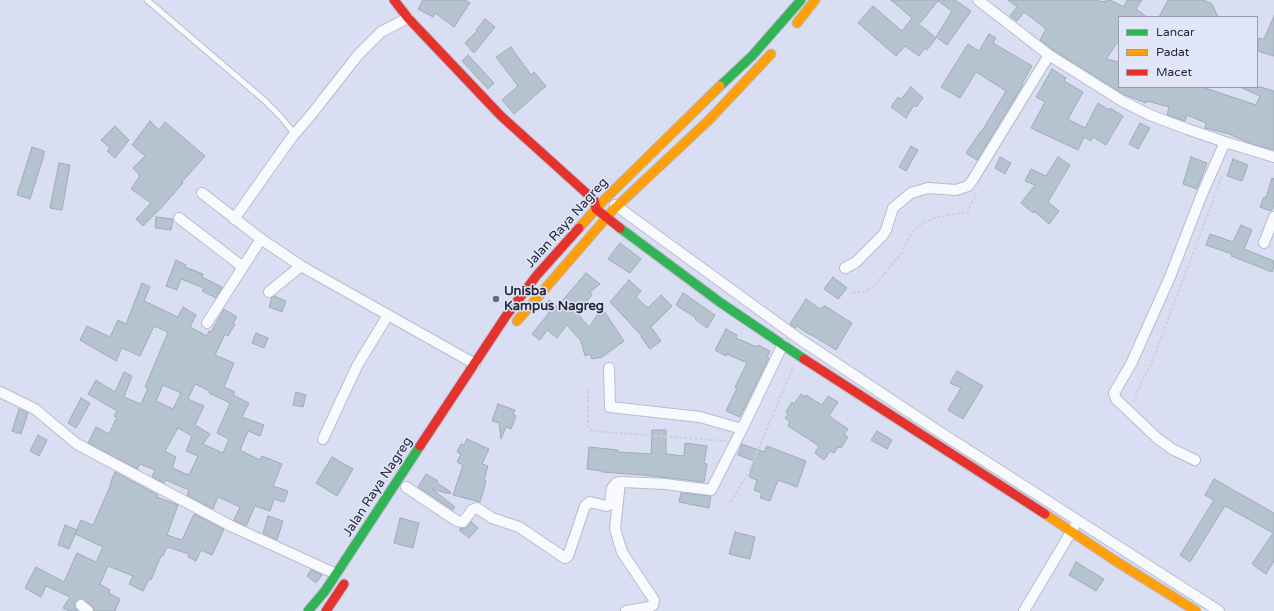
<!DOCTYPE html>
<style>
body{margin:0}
#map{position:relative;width:1274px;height:611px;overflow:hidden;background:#d9def3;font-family:"Varela Round",sans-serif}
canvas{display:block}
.legend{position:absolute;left:1118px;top:16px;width:140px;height:72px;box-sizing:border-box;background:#e1e6f9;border:1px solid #969bad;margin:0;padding:5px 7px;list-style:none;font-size:12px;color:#262a3c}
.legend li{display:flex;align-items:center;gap:8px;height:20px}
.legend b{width:20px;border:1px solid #969bad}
</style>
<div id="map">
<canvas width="1274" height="611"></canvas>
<ul class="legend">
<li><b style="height:5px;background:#30b455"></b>Lancar</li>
<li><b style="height:5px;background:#ff9f0a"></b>Padat</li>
<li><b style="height:5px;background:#e5322d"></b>Macet</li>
</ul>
</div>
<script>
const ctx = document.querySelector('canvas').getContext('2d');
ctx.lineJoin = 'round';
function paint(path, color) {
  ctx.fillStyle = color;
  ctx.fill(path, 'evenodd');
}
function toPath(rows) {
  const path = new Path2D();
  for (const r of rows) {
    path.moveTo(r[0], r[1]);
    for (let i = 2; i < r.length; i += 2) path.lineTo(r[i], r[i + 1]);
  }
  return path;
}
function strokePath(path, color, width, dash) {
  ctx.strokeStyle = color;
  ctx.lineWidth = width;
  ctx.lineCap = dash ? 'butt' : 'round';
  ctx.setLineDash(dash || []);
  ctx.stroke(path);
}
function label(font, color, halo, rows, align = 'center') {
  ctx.font = font + ' "Varela Round",sans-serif';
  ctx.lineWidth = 3;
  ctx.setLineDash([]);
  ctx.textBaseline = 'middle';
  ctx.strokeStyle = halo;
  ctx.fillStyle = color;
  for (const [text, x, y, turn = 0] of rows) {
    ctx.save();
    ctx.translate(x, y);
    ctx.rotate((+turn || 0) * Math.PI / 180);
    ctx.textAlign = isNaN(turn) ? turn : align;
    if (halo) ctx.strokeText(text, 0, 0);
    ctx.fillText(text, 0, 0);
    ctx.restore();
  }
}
const building = toPath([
 [423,0,465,0,470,3,454,27,435,13,433,17,418,9,423,0],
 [891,0,955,0,971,11,947,45,936,37,952,11,938,1,919,24,936,38,927,50,925,48,919,56,905,46,896,56,858,23,873,6,902,31,912,18,891,0],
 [1008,0,1093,0,1106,2,1106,0,1110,0,1124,7,1127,0,1142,0,1136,9,1147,17,1119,17,1119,40,1106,59,1119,62,1119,87,1202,87,1256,105,1260,96,1240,87,1261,87,1274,91,1274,150,1252,144,1229,134,1205,128,1206,123,1187,115,1185,121,1167,115,1169,107,1147,101,1146,103,1125,95,1053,50,1040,40,1046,29,1024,12,1017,21,1010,16,1017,7,1008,0],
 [1168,0,1204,0,1212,4,1218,17,1159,17,1168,0],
 [1274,16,1274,56,1257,51,1259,38,1264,39,1274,16],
 [485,19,495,27,474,53,465,43,477,31,476,30,485,19],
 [989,34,996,38,993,43,1032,66,1022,84,1023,85,977,160,966,153,981,131,982,131,1006,91,976,72,960,98,941,87,968,44,979,51,989,34],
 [511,47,531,75,534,72,546,86,514,114,502,100,518,86,496,57,511,47],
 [468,55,494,83,488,89,462,61,468,55],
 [1052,69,1066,78,1064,81,1083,92,1068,119,1085,128,1098,103,1109,110,1110,108,1123,116,1106,145,1093,137,1091,141,1084,137,1078,150,1031,128,1045,102,1036,97,1052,69],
 [911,87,923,98,916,107,914,105,906,118,891,107,898,97,901,99,911,87],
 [150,121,159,130,165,122,205,156,182,182,183,183,161,208,143,226,136,219,151,203,131,189,140,176,133,168,145,156,132,145,150,121],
 [1140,123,1150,128,1138,149,1129,144,1140,123],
 [115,126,129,140,115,158,107,151,110,148,101,140,115,126],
 [911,146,918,150,906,171,899,167,911,146],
 [32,147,44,151,44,155,30,199,17,195,32,147],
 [1000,157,1011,163,1005,174,995,168,1000,157],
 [1058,157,1070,165,1048,202,1059,211,1049,224,1034,211,1033,213,1021,203,1035,185,1025,181,1031,169,1046,176,1058,157],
 [1191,157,1207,163,1197,189,1183,184,1191,157],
 [1233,159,1248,165,1242,181,1227,176,1233,159],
 [59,163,70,165,62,210,50,208,59,163],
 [1272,178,1274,179,1274,206,1271,211,1260,207,1264,197,1266,198,1272,178],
 [156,217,173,219,171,230,155,228,156,217],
 [1241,225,1252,230,1244,249,1274,261,1274,266,1272,272,1231,256,1232,254,1206,245,1210,234,1233,242,1241,225],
 [620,243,641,259,630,273,608,259,620,243],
 [176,260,186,265,185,267,203,274,202,277,222,287,216,298,202,291,204,288,181,279,177,290,166,286,176,260],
 [586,273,600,284,590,292,592,295,577,313,589,327,602,308,624,341,602,357,592,359,590,354,585,356,581,341,567,325,557,338,547,330,540,340,532,334,549,313,543,308,549,300,557,307,586,273],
 [833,277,847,288,838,299,824,289,833,277],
 [629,280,641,291,636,297,648,308,661,295,672,306,651,327,661,341,650,349,641,337,642,336,610,302,629,280],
 [142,283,150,287,144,301,178,317,183,307,196,315,190,327,207,336,209,331,211,332,224,309,237,317,233,323,235,324,228,336,225,334,215,355,234,363,224,387,235,392,233,395,249,403,242,417,264,425,260,436,248,431,240,450,260,460,262,456,282,464,273,486,288,491,284,502,274,499,270,511,255,506,246,526,234,520,240,507,218,497,213,509,187,495,189,490,166,480,164,483,152,477,155,470,140,464,137,469,88,443,96,427,109,434,117,417,114,416,117,411,88,394,96,380,115,392,124,372,132,376,124,397,141,404,148,388,145,387,168,332,154,326,140,356,122,348,116,361,80,340,87,326,110,337,118,320,126,324,142,283],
 [195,384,210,391,209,393,230,403,217,433,229,439,223,453,203,444,210,434,195,425,204,406,188,399,195,384],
 [163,385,181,393,173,409,156,401,163,385],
 [178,428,192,436,186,451,198,456,189,475,172,468,176,457,165,451,178,428],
 [683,293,715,315,707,328,695,319,696,318,676,305,683,293],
 [274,296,286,301,282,312,269,307,272,297,274,296],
 [806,299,820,309,825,306,852,323,836,350,810,334,810,335,797,326,795,328,790,324,806,299],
 [726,329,737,335,736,338,757,347,758,345,770,351,767,357,769,358,740,417,726,411,737,388,735,387,747,363,727,354,726,356,715,350,726,329],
 [256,333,268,338,264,348,252,343,256,333],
 [957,371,983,386,963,419,948,410,961,388,950,383,957,371],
 [296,392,306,395,303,407,293,405,296,392],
 [801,394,805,397,806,395,822,405,828,396,838,402,829,416,848,429,844,435,848,437,841,448,838,447,834,453,830,451,824,460,815,453,819,446,788,426,790,422,785,418,788,414,786,412,792,402,794,404,801,394],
 [81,398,90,403,76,428,68,423,81,398],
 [498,404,515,410,513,414,516,416,511,429,506,427,501,439,499,423,492,421,498,404],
 [19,409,28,413,21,434,12,431,19,409],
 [652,430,666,430,666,454,684,456,685,443,707,446,704,463,707,464,704,482,643,475,602,472,602,471,587,469,589,447,618,450,618,452,651,454,652,430],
 [877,431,892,440,887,449,871,440,877,431],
 [38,435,47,440,39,456,30,451,38,435],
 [467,439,489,449,482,464,488,466,484,480,486,481,480,502,453,495,463,465,457,462,461,454,457,452,461,444,464,445,467,439],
 [742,444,764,452,767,446,806,461,797,487,778,480,770,501,760,498,762,493,754,490,757,480,749,477,754,461,738,455,742,444],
 [332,457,353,469,337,496,316,483,332,457],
 [115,472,158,495,157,497,178,505,167,535,182,540,194,514,224,529,212,555,201,550,196,561,188,557,189,554,167,547,163,556,161,556,151,580,149,579,143,591,129,584,133,576,108,566,100,584,110,590,109,593,120,599,115,611,94,611,92,606,82,599,78,599,75,603,75,608,78,611,69,611,63,608,70,597,46,586,41,597,25,588,36,567,64,582,77,553,96,562,103,547,75,534,81,520,93,525,111,484,110,484,115,472],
 [426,474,438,481,437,483,451,492,450,494,432,489,455,507,453,510,418,487,426,474],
 [1214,479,1274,513,1274,561,1266,574,1252,564,1273,533,1225,506,1190,562,1180,555,1214,500,1205,495,1214,479],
 [681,493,711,496,709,508,679,502,681,493],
 [268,516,283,521,277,540,263,533,268,516],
 [400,518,419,523,413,548,394,543,400,518],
 [471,522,478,528,469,538,459,530,461,528,466,528,471,522],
 [65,525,77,530,69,549,58,545,65,525],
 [735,532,755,537,750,559,729,554,735,532],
 [1076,562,1104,579,1096,591,1069,575,1076,562],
 [311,570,322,575,316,583,307,576,311,570]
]);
paint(building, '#b5c3cf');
strokePath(building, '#9eabb8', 1);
const lane = toPath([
 [147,0,264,100,280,116,295,134]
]);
const street = toPath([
 [978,0,1049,55,1122,101,1150,115,1187,129,1225,142,1274,157],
 [202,193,261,239,301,266],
 [615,205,798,338,935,429,1219,611],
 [179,218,243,267],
 [234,219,292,137,311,115,358,55,381,32,408,18],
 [1264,243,1274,217],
 [845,268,856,262,883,235,886,230,893,208,911,193,928,188,956,190,968,186,972,181,1049,55],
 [269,292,301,266,475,364],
 [207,323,261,239],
 [609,368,610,407,700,417,742,429,783,344],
 [0,392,35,409,77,444,231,526,336,574],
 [323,439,357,366,388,315],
 [1195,460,1172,449,1157,438,1116,399,1114,393,1131,364,1170,277,1202,194,1225,142],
 [620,482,615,529,622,552,654,600,653,605,650,607,626,611],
 [406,487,457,521,463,522,472,510,477,508,492,518,519,527,565,558,568,556,585,506,590,502,606,506,609,505,610,502,612,488,616,483,623,482,665,484,711,490,742,429],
 [81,605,88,611],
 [1024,611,1074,527]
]);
const fast = toPath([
 [720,86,752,56,801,0],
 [620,228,721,303,804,359],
 [308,611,325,591,420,446]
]);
const slow = toPath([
 [797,23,815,0],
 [579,228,604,200,720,86],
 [517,321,613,210,710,119,771,54],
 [1045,514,1114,560,1196,611]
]);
const jam = toPath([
 [394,0,408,18,501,116,594,200,596,209,620,228],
 [804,359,1045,514],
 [420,446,506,316,537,275,579,228],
 [326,611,344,584]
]);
strokePath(lane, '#b9bccf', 7);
strokePath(street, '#b9bccf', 12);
strokePath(fast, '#b9bccf', 11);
strokePath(slow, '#b9bccf', 11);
strokePath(jam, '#b9bccf', 11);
strokePath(toPath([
 [852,293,863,292,873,287,902,253,909,237,915,229,921,224,937,217,968,212,976,193],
 [588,390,588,424,589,429,594,431,726,441],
 [1134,403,1137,392,1152,362,1222,176],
 [731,502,749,471,793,367]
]), '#ced0d5', 2, [3, 2]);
strokePath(lane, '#f9fafd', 5);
strokePath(street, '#f9fafd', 10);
strokePath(fast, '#30b455', 9);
strokePath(slow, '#ff9f0a', 9);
strokePath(jam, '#e5322d', 9);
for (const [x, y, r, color] of [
 [496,299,4,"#65697c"]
]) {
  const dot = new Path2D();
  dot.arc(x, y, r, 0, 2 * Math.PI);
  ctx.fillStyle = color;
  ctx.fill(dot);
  strokePath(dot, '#e1e6f9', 1.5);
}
label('13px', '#262a3c', '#e1e6f9', [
 ["Jalan Raya Nagreg",567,223,-48],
 ["Jalan Raya Nagreg",378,487,-57]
]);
label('bold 13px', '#262a3c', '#e1e6f9', [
 ["Unisba",504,292],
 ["Kampus Nagreg",504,307]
], 'left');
</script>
